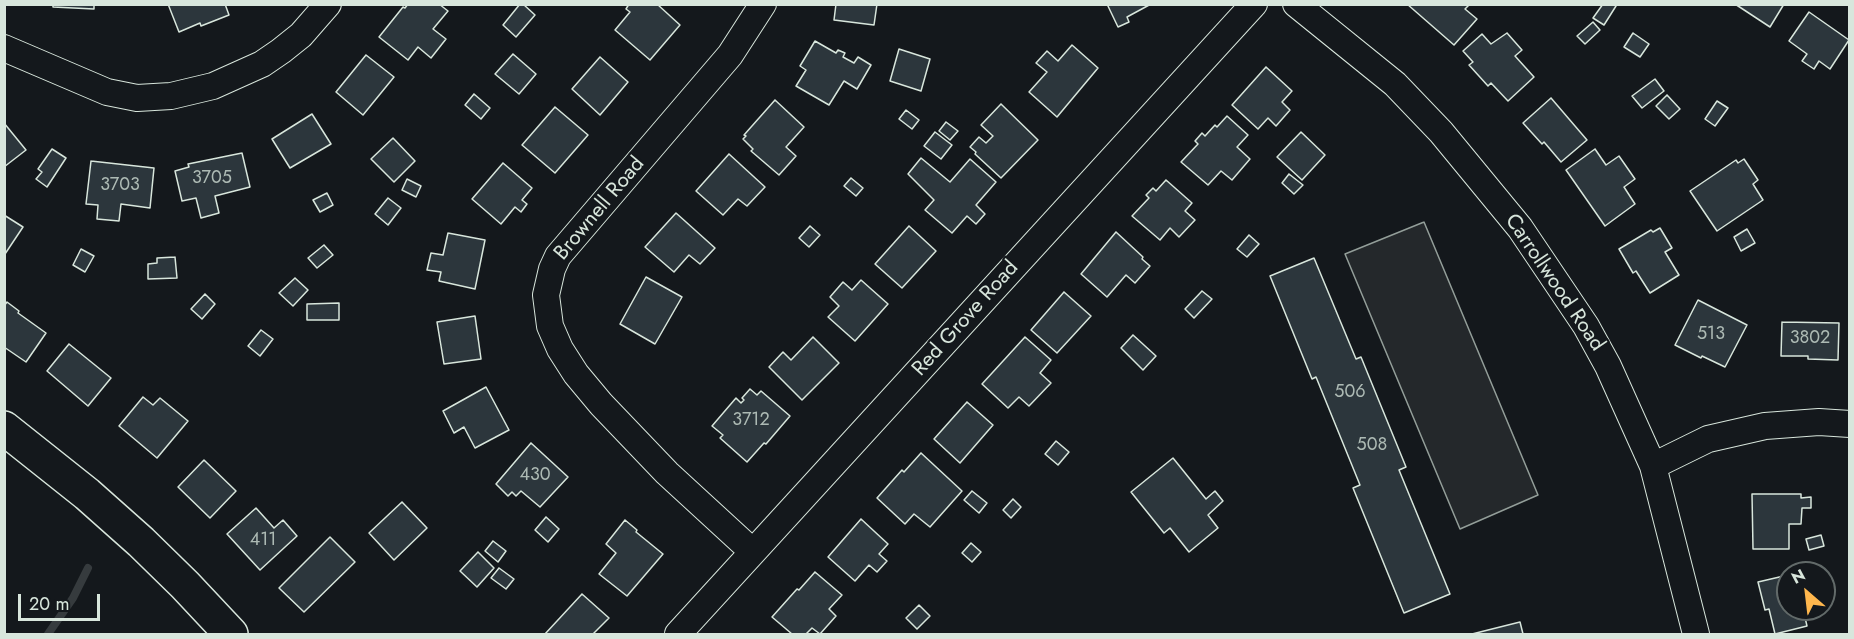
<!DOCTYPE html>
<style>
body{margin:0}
#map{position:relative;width:1854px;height:639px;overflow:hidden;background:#14181c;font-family:Jost,sans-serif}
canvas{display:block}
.frame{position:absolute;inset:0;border:6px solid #d8e6dc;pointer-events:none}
.north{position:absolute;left:1776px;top:561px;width:60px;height:60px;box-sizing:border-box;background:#14181c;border:2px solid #626a69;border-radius:50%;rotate:332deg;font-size:16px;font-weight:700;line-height:24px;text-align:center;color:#d8e6dc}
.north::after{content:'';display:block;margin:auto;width:21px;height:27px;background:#ffb74d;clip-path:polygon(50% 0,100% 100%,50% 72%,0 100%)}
.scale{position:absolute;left:18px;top:594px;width:82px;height:27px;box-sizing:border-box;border:3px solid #d8e6dc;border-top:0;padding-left:8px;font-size:18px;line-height:21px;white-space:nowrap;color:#d8e6dc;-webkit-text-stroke:4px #14181c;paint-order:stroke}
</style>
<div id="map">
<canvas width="1854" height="639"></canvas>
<div class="frame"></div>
<div class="north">N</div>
<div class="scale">20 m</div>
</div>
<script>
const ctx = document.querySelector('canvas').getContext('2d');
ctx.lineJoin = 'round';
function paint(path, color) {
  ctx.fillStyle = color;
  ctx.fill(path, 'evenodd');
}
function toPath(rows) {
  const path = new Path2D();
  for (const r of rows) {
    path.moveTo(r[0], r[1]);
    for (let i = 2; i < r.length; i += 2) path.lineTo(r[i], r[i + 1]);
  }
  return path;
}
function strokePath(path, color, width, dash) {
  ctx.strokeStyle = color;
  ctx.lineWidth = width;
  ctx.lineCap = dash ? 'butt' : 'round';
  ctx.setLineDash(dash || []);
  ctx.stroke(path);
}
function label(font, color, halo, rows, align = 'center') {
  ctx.font = font + ' Jost,sans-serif';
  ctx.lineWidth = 4.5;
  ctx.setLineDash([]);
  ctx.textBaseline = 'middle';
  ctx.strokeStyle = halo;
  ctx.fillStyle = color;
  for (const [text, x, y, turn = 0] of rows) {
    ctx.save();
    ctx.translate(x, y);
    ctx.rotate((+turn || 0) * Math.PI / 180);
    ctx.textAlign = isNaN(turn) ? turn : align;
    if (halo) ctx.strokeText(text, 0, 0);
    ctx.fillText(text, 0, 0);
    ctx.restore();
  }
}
const parking = toPath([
 [1424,222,1538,495,1460,529,1345,254,1424,222]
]);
paint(parking, '#24282b');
strokePath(parking, '#939e99', 1.5);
strokePath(toPath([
 [48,634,73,598,88,568]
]), '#363b3e', 8);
const building = toPath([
 [53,4,94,4,94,9,53,7,53,4],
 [168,4,225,4,229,15,201,26,200,23,179,32,168,4],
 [408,4,439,4,448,11,433,29,446,39,431,58,418,47,408,60,379,37,403,7,405,8,408,4],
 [520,4,523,4,535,15,516,37,503,25,520,4],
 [629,4,657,4,680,25,650,60,615,30,630,12,626,9,629,4],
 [836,4,877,4,874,25,834,20,836,4],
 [1107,4,1151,4,1127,17,1129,22,1118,27,1107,4],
 [1407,4,1470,4,1465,9,1477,19,1454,45,1407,4],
 [1603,4,1613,4,1616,6,1604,25,1593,18,1603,4],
 [1735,4,1784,4,1770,27,1735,4],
 [1809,12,1849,40,1830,69,1819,61,1814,69,1802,61,1807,54,1789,41,1809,12],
 [1593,22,1600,30,1585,44,1577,36,1593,22],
 [1507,33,1522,50,1515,56,1534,77,1508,101,1491,83,1488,86,1469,65,1473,62,1463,51,1482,34,1491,44,1507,33],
 [1633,33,1649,44,1640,57,1624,47,1633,33],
 [815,41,836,53,838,50,845,53,843,57,854,63,858,57,871,65,857,89,844,81,829,105,796,86,806,70,800,66,815,41],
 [1072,45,1098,68,1057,117,1029,92,1047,72,1036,63,1047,51,1058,61,1072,45],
 [899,49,930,59,921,91,890,81,899,49],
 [513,54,536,74,519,94,495,74,513,54],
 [366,55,394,77,363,115,336,92,366,55],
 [600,57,628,82,600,115,572,89,600,57],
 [1266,67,1292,91,1282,102,1290,110,1276,126,1268,118,1258,129,1232,105,1266,67],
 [1655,79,1664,91,1642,108,1632,96,1655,79],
 [474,94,490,108,481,119,465,105,474,94],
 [1667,95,1680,109,1669,119,1656,106,1667,95],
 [1551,98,1587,140,1561,162,1544,142,1542,144,1523,123,1551,98],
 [775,100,804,127,786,147,796,156,779,175,751,151,753,149,743,139,746,136,744,135,775,100],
 [1717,101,1728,108,1715,126,1705,119,1717,101],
 [1001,104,1038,140,1001,178,975,154,976,152,970,147,979,137,986,143,993,136,981,125,1001,104],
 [555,107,588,135,555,173,522,145,555,107],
 [906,110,919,120,912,129,899,119,906,110],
 [312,114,331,144,290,168,272,139,312,114],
 [1227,116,1248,135,1237,147,1250,159,1232,180,1221,171,1208,185,1181,162,1198,144,1195,141,1202,133,1205,136,1215,125,1217,127,1227,116],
 [946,122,958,131,950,140,939,131,946,122],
 [4,123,26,150,4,167,4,123],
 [935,132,952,145,941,159,924,146,935,132],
 [1301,132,1325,155,1302,180,1277,157,1301,132],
 [393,138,415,161,394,182,371,159,393,138],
 [52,149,66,158,47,187,36,179,42,172,38,169,52,149],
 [1595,149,1606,165,1619,156,1635,179,1624,187,1635,204,1605,226,1566,170,1595,149],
 [242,153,250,187,215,196,219,213,201,218,196,198,182,201,175,171,189,167,188,164,242,153],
 [729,154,765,187,747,206,738,199,723,215,696,191,729,154],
 [921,158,950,182,970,159,996,182,976,205,985,214,976,224,967,216,952,233,925,210,934,200,908,174,921,158],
 [1744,159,1758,180,1753,184,1763,200,1717,231,1690,191,1736,160,1738,163,1744,159],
 [91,161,154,168,150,208,121,204,119,221,97,219,98,205,86,204,91,161],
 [503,163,532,188,522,200,527,204,521,212,515,207,501,224,472,199,503,163],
 [1289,174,1303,185,1294,194,1282,183,1289,174],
 [851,178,863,188,856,196,844,186,851,178],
 [407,179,421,186,416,197,402,190,407,179],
 [1166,180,1192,203,1185,211,1195,220,1179,237,1170,228,1160,240,1132,216,1149,198,1146,195,1153,188,1156,191,1166,180],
 [327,193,333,205,320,212,313,200,327,193],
 [388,198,401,208,388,225,375,214,388,198],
 [676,213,715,248,700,264,689,255,674,272,645,247,676,213],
 [4,215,23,227,5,254,4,254,4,215],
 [810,226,820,235,809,247,799,238,810,226],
 [909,226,936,251,902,288,875,264,909,226],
 [1660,228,1672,248,1665,252,1679,275,1650,293,1636,271,1633,273,1619,249,1651,230,1653,232,1660,228],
 [1747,229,1755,243,1741,251,1734,237,1747,229],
 [1116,232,1143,257,1142,259,1150,266,1135,283,1126,275,1107,297,1081,274,1116,232],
 [448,233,485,240,475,289,439,281,441,272,427,270,431,253,443,255,448,233],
 [1249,235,1259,244,1247,257,1237,249,1249,235],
 [324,245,333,255,317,268,308,258,324,245],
 [81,249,94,256,85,272,73,265,81,249],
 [175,257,177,278,148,279,148,264,157,263,157,258,175,257],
 [1314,258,1356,359,1361,357,1406,467,1399,470,1450,594,1404,613,1353,488,1360,485,1316,377,1312,379,1270,276,1314,258],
 [646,277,682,297,655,344,620,324,646,277],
 [295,278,308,290,293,306,279,293,295,278],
 [861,280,888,304,855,341,828,317,839,306,830,297,843,282,852,290,861,280],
 [1202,291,1212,299,1194,318,1185,309,1202,291],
 [1064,292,1091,316,1057,353,1031,330,1064,292],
 [205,294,215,304,202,319,191,309,205,294],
 [1698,300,1747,325,1725,367,1702,356,1701,358,1675,345,1698,300],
 [7,302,19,311,18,313,46,333,26,362,4,347,4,306,7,302],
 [339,303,339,320,307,320,307,304,339,303],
 [475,316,481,359,444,364,437,322,475,316],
 [1782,322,1839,323,1838,360,1808,359,1808,356,1781,356,1782,322],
 [261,330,273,339,260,356,248,346,261,330],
 [1133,335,1156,356,1143,370,1121,348,1133,335],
 [813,337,839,363,802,400,769,367,783,352,791,360,813,337],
 [1025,337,1051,360,1040,373,1051,383,1029,406,1019,397,1008,408,982,384,1025,337],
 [69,344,111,378,88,406,47,371,69,344],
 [486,387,509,430,475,448,464,427,454,433,443,411,486,387],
 [750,389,757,395,761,391,790,416,766,444,764,443,747,462,720,438,723,435,712,426,736,398,741,403,744,400,742,398,750,389],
 [143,397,153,405,160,398,188,421,157,458,119,426,143,397],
 [967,402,993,425,960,463,934,439,967,402],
 [1056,441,1069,452,1058,465,1045,454,1056,441],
 [531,443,568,477,540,507,521,491,516,496,512,492,508,496,496,484,531,443],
 [921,453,962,491,930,527,914,514,905,524,877,498,902,470,904,472,921,453],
 [1173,458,1206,499,1215,491,1223,501,1208,515,1218,528,1189,552,1170,528,1164,533,1131,492,1173,458],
 [204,460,236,491,210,518,178,487,204,460],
 [972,491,987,503,979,513,964,500,972,491],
 [1752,494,1801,494,1801,498,1811,497,1811,508,1802,508,1801,524,1789,524,1789,549,1753,549,1752,494],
 [1013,499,1021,507,1011,518,1003,510,1013,499],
 [402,502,427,528,394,560,369,533,402,502],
 [256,508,274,528,283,520,297,536,260,570,227,534,256,508],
 [546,517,559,529,548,542,535,530,546,517],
 [861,519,888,544,879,554,887,561,877,572,869,565,855,581,828,557,861,519],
 [625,520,637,530,636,532,663,554,627,596,599,574,616,553,606,544,625,520],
 [1821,535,1824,546,1809,550,1806,539,1821,535],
 [330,537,355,562,304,612,279,588,330,537],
 [493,541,506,551,498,562,485,551,493,541],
 [971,543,981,552,972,562,962,553,971,543],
 [478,552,494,568,477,587,460,571,478,552],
 [499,568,514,579,506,589,491,578,499,568],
 [815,572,842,595,829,609,836,616,820,634,812,628,806,634,792,634,772,617,797,589,799,590,815,572],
 [1788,575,1788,609,1803,609,1807,626,1775,634,1769,609,1765,610,1758,582,1788,575],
 [582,594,609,618,593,634,545,634,582,594],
 [919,605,930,616,917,629,906,618,919,605],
 [1520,622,1523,634,1472,634,1520,622]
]);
paint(building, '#2c363c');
strokePath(building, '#d8e6dc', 1.5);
const street = toPath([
 [1296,4,1395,84,1441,132,1520,228,1586,326,1608,366,1653,466,1696,634],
 [4,48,107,92,137,98,171,96,213,86,262,64,281,51,301,35,328,4],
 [1653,466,1708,439,1765,426,1819,422,1850,424],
 [753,552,667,473,601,404,576,374,560,349,550,326,546,295,552,269,558,256,730,55,763,4],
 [678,634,1254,4]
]);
const secondary = toPath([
 [4,428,87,494,141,542,185,585,231,634]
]);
strokePath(street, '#d8e6dc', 28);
strokePath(secondary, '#d8e6dc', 36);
strokePath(street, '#14181c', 26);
strokePath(secondary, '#14181c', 33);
label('18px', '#adbab4', null, [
 ["3705",212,179],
 ["3703",120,186],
 ["513",1711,335],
 ["3802",1810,339],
 ["506",1350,393],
 ["3712",751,421],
 ["508",1372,446],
 ["430",535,476],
 ["411",263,541]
]);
label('21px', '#d8e6dc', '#14181c', [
 ["Brownell Road",600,209,-50],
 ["Carrollwood Road",1554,283,56],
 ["Red Grove Road",966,319,-48]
]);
</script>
